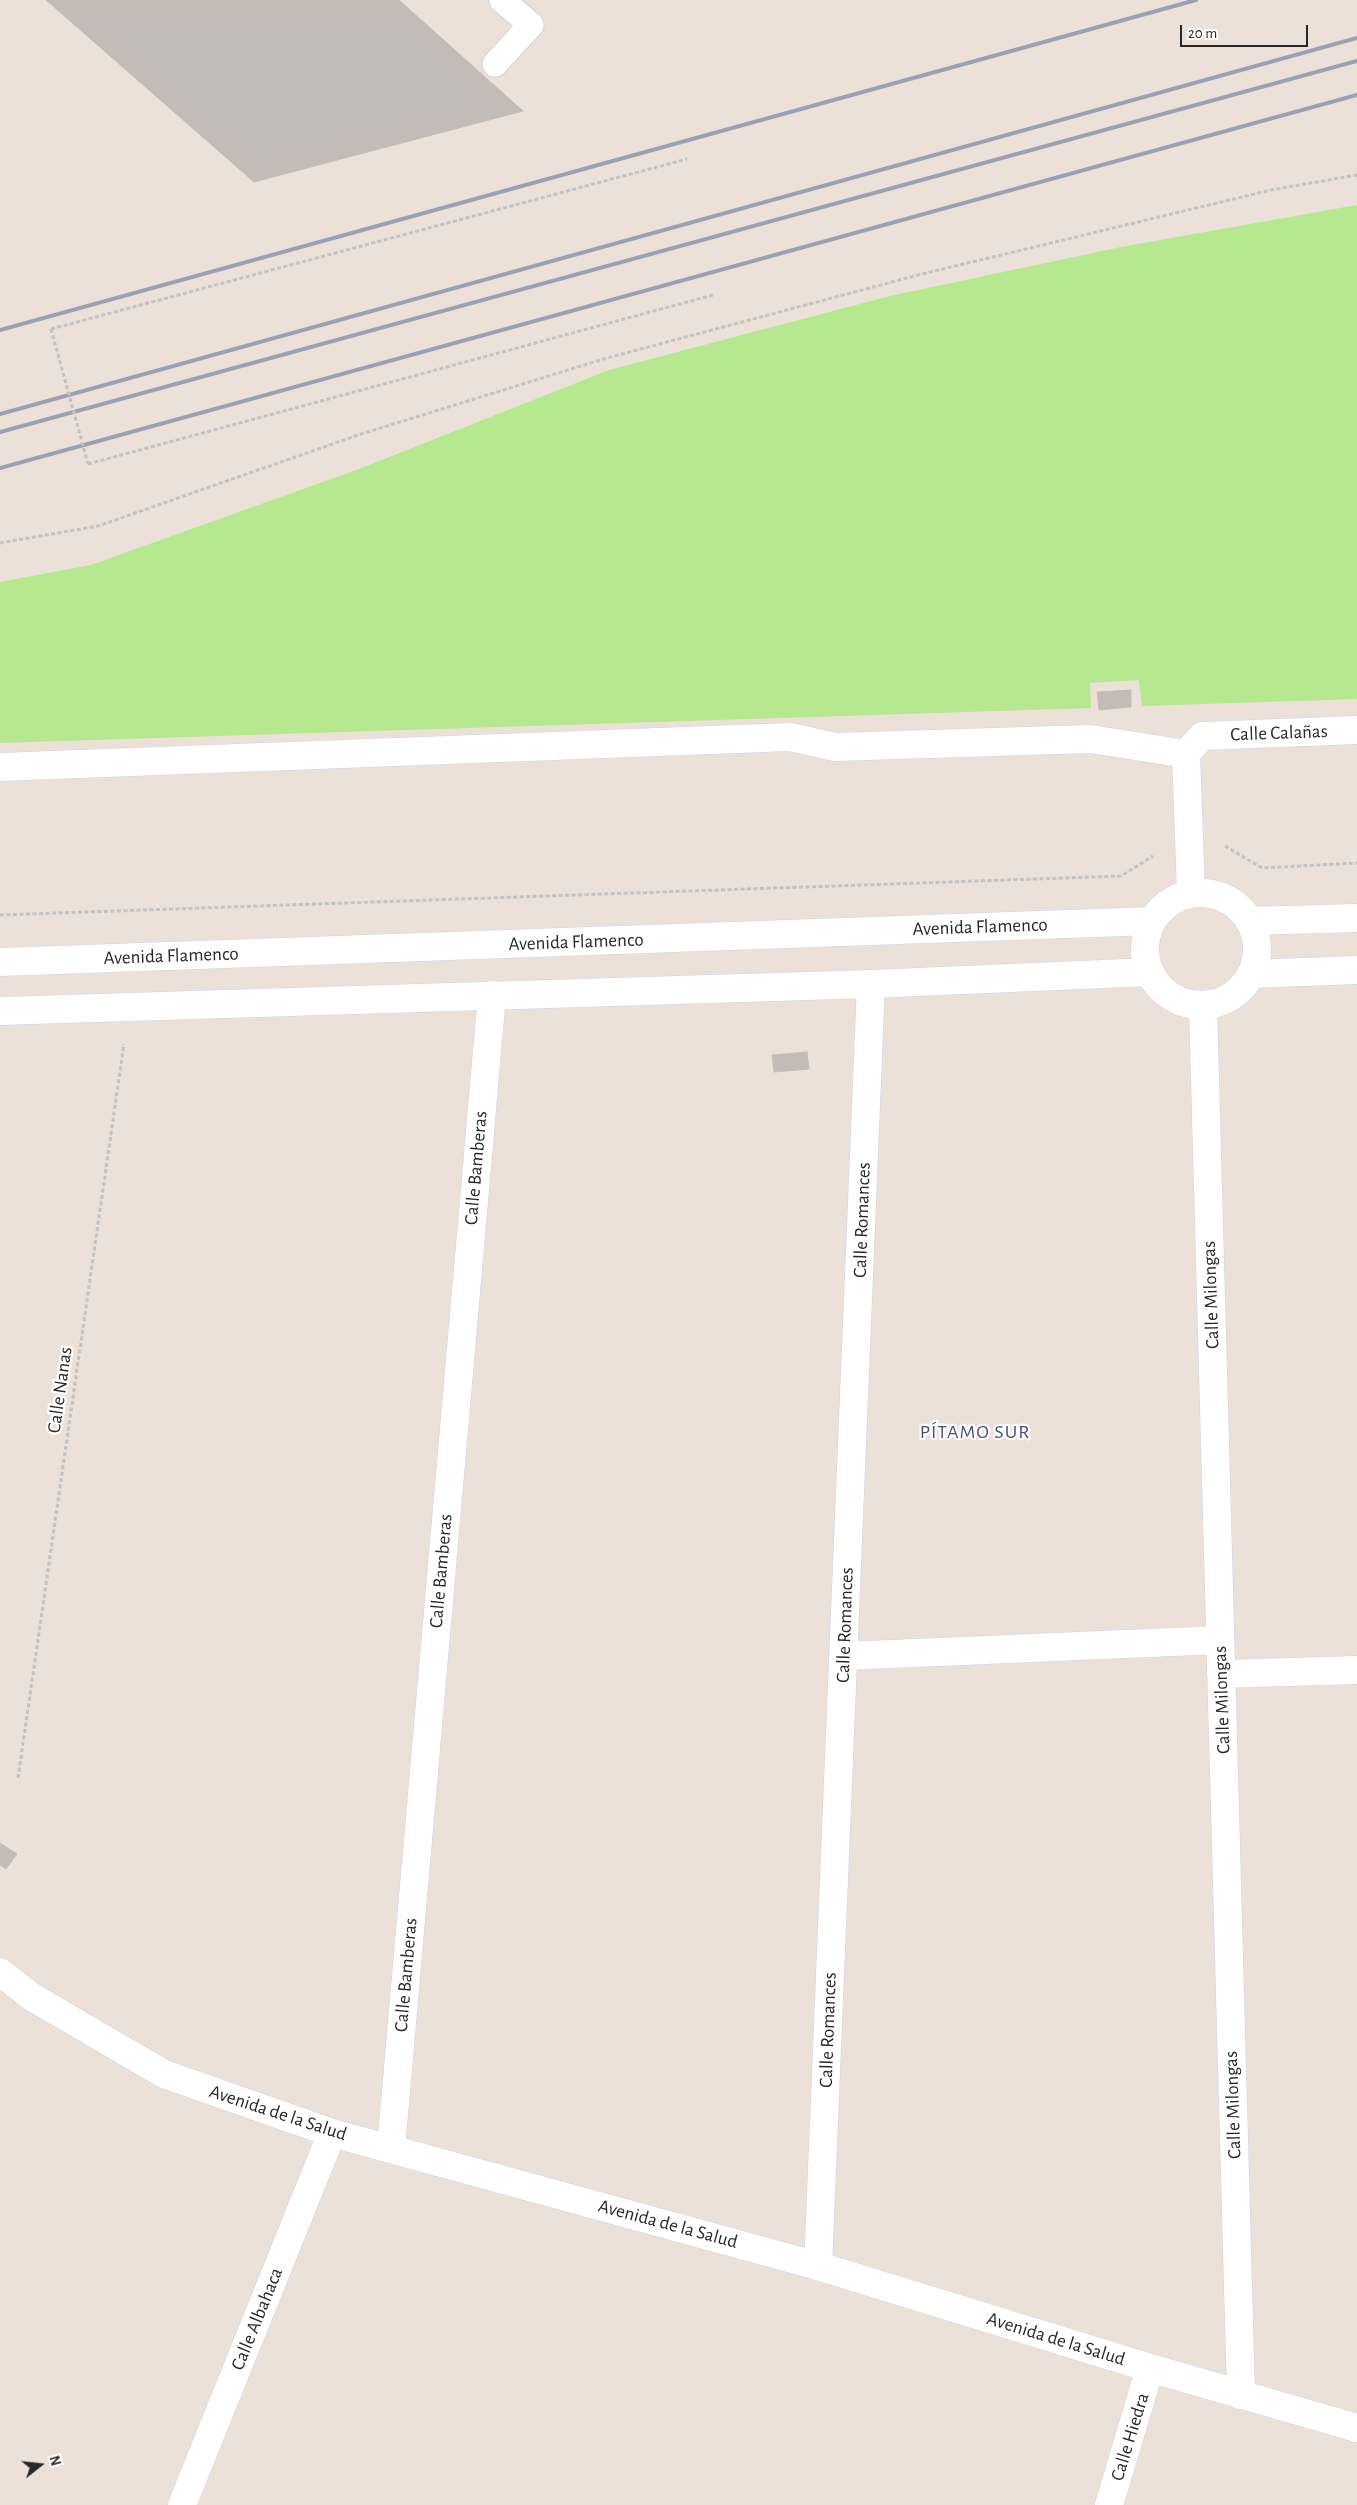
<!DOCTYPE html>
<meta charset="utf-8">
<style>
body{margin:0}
#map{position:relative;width:1357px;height:2505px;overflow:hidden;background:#ece1d8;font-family:"Alegreya Sans",sans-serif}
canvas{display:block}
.north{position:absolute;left:15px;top:2440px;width:50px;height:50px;-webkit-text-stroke:4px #fff;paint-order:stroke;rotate:74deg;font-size:14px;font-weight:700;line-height:20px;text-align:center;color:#282828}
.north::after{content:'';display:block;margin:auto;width:18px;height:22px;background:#282828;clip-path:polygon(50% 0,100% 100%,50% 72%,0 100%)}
.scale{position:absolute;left:1180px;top:25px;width:128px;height:22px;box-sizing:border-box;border:2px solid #282828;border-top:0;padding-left:6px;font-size:15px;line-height:18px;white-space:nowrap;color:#282828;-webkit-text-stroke:4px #fff;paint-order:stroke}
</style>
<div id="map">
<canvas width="1357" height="2505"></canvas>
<div class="north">N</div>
<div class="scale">20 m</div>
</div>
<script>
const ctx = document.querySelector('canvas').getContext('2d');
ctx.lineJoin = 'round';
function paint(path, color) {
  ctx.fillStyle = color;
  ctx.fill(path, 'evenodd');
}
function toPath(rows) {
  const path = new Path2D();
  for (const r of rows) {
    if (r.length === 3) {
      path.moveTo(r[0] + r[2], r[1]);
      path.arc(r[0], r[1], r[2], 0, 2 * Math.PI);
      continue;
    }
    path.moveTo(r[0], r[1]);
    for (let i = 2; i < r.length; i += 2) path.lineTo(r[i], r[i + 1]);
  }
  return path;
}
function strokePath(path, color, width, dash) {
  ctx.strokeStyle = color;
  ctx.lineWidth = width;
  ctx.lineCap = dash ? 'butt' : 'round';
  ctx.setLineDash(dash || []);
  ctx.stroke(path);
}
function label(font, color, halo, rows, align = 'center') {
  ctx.font = font + ' "Alegreya Sans",sans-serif';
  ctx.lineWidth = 4.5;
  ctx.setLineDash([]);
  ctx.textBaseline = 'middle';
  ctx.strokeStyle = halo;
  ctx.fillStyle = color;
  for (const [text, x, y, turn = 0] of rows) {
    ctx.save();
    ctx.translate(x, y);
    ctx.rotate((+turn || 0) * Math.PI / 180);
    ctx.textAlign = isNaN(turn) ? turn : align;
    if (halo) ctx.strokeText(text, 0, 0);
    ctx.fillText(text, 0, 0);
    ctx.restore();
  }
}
paint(toPath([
 [1357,205,1357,699,1142,706,1139,680,1090,683,1091,708,0,743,0,582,91,565,359,469,609,370,890,296,1121,247]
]), '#b6e88f');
const building = toPath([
 [46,0,399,0,523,111,254,182,46,0],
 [1131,690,1131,707,1099,710,1097,692,1131,690],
 [807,1052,809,1069,774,1072,772,1055,807,1052],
 [0,1843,17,1854,6,1869,0,1865,0,1843]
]);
paint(building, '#c3bbb5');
strokePath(building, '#c7bdb2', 1);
const lane = toPath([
 [495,64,531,25,502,0]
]);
const street = toPath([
 [0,767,790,737,835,747,1090,739,1186,754],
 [1191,893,1186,754,1202,736,1357,730],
 [1201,949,56],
 [1249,921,1357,918],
 [0,962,1151,921],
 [1251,974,1357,970],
 [1203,1005,1241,2395],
 [0,1011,871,984,1150,972],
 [844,1656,1220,1640],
 [1221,1674,1357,1670],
 [391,2148,492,995],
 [818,2266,871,984],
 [182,2505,332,2133],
 [1109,2505,1150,2368]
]);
const secondary = toPath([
 [0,1972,32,1997,164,2074,332,2133,818,2266,1150,2368,1357,2428]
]);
strokePath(lane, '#cdd3e3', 27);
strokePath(street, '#cdd3e3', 29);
strokePath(secondary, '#cdd3e3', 29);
strokePath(toPath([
 [51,329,687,159],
 [88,464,713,295],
 [0,543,98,526,361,434,607,358,922,274,1271,190,1357,175],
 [1225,846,1262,868,1357,863],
 [0,915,1121,876,1153,856],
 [18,1778,124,1044]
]), '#c3c3c3', 3, [4, 2.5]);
strokePath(lane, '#fff', 25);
strokePath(street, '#fff', 28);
strokePath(secondary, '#fff', 28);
strokePath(toPath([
 [0,330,1196,0],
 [0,414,1357,38],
 [0,432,1357,61],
 [0,468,1357,95]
]), '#9aa1b4', 4);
strokePath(toPath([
 [51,329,88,464]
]), '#c3c3c3', 3, [4, 2.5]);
label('19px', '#282828', '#fff', [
 ["Calle Calañas",1279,733,-2],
 ["Avenida Flamenco",980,927,-2],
 ["Avenida Flamenco",576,942,-2],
 ["Avenida Flamenco",171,956,-2],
 ["Calle Bamberas",476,1168,-85],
 ["Calle Romances",862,1220,-88],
 ["Calle Milongas",1211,1295,-92],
 ["Calle Nanas",60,1390,-82],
 ["Calle Bamberas",441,1571,-85],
 ["Calle Romances",845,1625,-88],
 ["Calle Milongas",1222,1700,-92],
 ["Calle Bamberas",406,1975,-85],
 ["Calle Romances",828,2030,-88],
 ["Calle Milongas",1233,2105,-92],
 ["Avenida de la Salud",278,2113,18],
 ["Avenida de la Salud",668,2224,15],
 ["Calle Albahaca",257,2319,-68],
 ["Avenida de la Salud",1056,2339,17],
 ["Calle Hiedra",1130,2437,-73]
]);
ctx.letterSpacing = '1px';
label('20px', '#45547b', '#fff', [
 ["PÍTAMO SUR",975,1432]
]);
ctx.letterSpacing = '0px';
</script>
